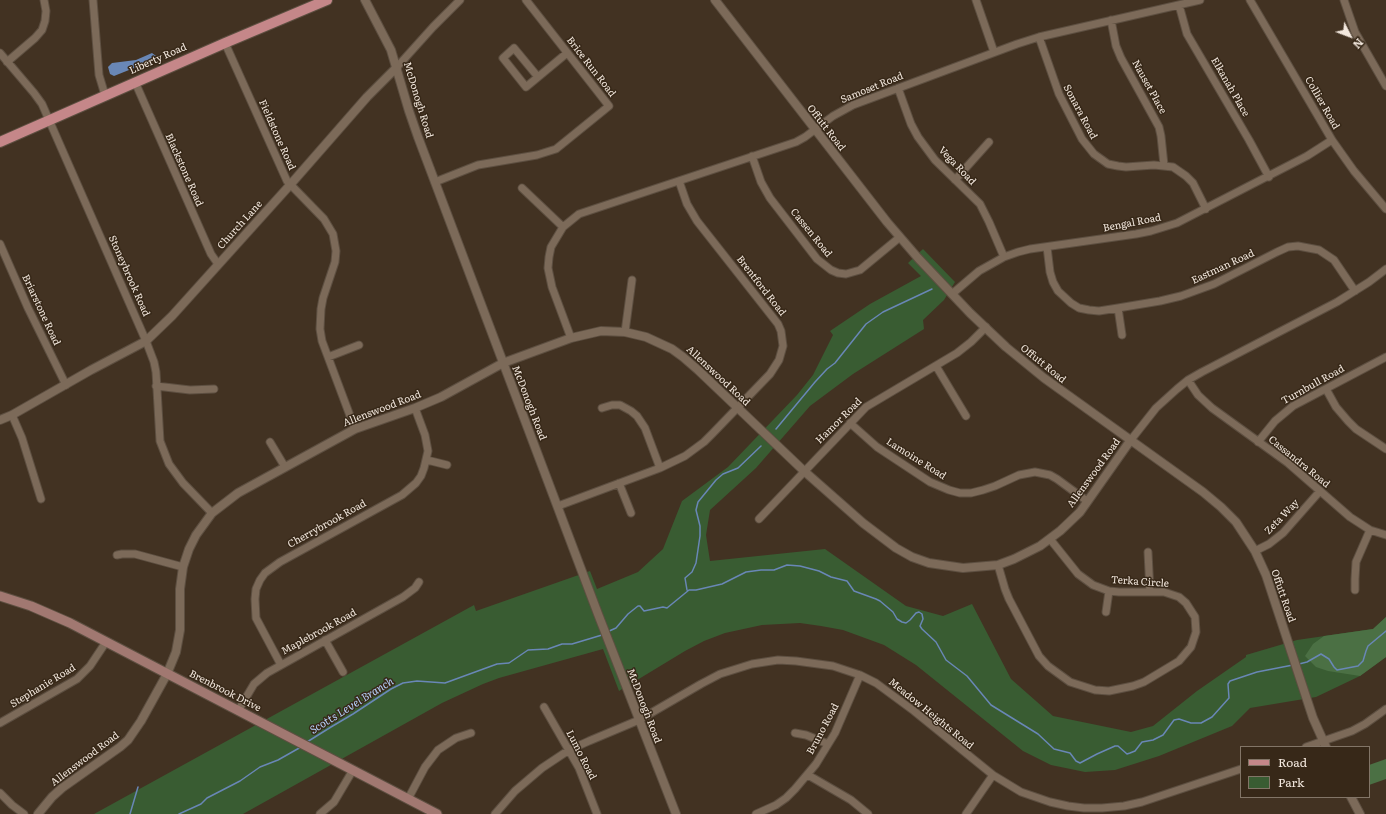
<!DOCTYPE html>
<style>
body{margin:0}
#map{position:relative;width:1386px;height:814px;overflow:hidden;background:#423222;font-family:Literata,serif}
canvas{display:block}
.legend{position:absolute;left:1240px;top:746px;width:130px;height:52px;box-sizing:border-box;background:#372818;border:1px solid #827567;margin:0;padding:5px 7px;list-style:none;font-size:12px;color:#f3e8de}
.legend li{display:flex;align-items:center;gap:8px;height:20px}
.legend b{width:20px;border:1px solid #827567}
.north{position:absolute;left:1330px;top:16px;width:40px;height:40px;-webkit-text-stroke:3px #372818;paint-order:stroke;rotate:132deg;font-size:11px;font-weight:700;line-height:16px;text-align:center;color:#f3e8de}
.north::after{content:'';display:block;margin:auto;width:14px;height:18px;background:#f3e8de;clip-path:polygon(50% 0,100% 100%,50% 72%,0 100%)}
</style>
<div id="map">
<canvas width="1386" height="814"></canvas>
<ul class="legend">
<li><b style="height:5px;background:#c58789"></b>Road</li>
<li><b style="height:11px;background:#395c32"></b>Park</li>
</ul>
<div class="north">N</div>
</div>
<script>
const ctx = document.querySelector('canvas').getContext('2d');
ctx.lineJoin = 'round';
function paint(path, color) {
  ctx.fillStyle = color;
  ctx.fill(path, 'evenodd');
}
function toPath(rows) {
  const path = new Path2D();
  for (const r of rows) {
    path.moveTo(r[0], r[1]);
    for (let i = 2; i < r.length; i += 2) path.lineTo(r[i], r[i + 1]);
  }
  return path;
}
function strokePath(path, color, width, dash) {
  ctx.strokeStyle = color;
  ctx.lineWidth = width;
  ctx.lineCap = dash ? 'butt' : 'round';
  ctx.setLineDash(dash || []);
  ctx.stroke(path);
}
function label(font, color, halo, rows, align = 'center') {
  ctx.font = font + ' Literata,serif';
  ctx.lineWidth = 3;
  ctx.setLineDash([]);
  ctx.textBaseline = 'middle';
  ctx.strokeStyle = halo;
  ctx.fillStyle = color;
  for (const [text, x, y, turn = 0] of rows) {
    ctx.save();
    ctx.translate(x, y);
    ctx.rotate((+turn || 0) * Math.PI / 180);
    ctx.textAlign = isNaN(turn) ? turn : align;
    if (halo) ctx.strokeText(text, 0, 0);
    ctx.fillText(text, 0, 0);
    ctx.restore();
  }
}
paint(toPath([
 [923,249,955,282,944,300,923,320,924,329,853,374,810,406,756,468,710,510,706,535,710,561,825,549,906,606,943,616,972,604,1011,679,1053,716,1131,732,1153,726,1197,691,1246,657,1246,655,1297,640,1373,629,1386,617,1386,657,1360,676,1316,697,1250,708,1232,726,1159,756,1115,770,1085,772,1051,765,1023,751,916,665,884,645,843,630,821,626,800,623,762,625,725,633,704,641,685,651,619,691,603,649,499,678,483,684,442,703,243,814,94,814,474,605,476,611,590,571,597,589,638,572,663,549,682,501,728,467,797,395,813,375,833,335,830,331,870,304,921,276,908,263]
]), '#395c32');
paint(toPath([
 [1386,617,1386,657,1360,676,1328,671,1316,667,1305,656,1313,644,1324,636,1373,629],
 [1386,759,1386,779,1369,785,1369,765]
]), '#4b7044');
paint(toPath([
 [152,53,156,56,154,60,114,76,110,74,108,67,112,63,136,60]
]), '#6987b6');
strokePath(toPath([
 [776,429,815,382,827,369,835,363,866,324,883,312,932,289],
 [687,590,685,578,692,572,696,563,700,536,700,526,696,510,698,502,716,480,723,474,738,468,761,446],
 [607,632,616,628,628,614,638,606,640,606,644,611,663,607,667,608,689,590,696,590,722,584,746,572,761,570,774,570,787,565,800,566,819,571,831,577,847,581,854,591,876,599,880,601,893,612,897,619,902,622,906,623,910,620,916,613,919,612,922,614,923,619,920,626,922,629,936,642,946,660,967,676,991,705,1038,734,1054,749,1070,753,1076,761,1080,763,1097,754,1115,746,1118,746,1127,754,1130,753,1135,751,1142,742,1153,740,1163,735,1174,720,1179,719,1191,723,1201,723,1212,717,1229,698,1228,684,1230,681,1257,672,1293,665],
 [1299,664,1307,662,1321,654,1329,659,1334,667,1337,670,1358,666,1363,661,1366,651,1368,646,1386,631],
 [307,742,331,727,353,714,391,689,403,683,417,681,445,683,497,664,509,663,528,650,548,649,562,644,572,644,602,635],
 [130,814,138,787],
 [179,814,201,804,207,798,240,781,260,767,278,760,301,747]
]), '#6987b6', 1.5);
const minor = toPath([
 [93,0,99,75,105,95],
 [976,0,994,52],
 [1250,0,1332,140,1354,171,1386,209],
 [1344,0,1355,32,1386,86],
 [1179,5,1187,34,1249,140,1269,177],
 [1111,20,1116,46,1121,58,1159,127,1161,136,1164,165],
 [1039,37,1059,94,1082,139,1094,154,1108,164,1118,166,1126,167,1154,165,1173,167,1186,176,1193,183,1206,209],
 [225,43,287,181,324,219,333,234,336,251,335,262,323,298,321,309,320,329,322,341,355,429],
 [0,53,34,93,42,104,146,341,154,362,156,372,160,441,169,464,183,483,212,513],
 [7,62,35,38,42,30,45,21,46,11,44,0],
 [397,67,433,27,460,0],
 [538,77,514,48,503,58,526,87,567,53],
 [135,82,211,254,218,264],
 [898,88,911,124,918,137,935,160,980,204,989,222,1004,257],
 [752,156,761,182,770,198,817,259,831,270,838,273,846,274,860,270,900,237],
 [955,180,989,142],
 [435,182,478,165,537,155,556,149,609,106,526,0],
 [522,188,563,227],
 [0,244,28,308,66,385],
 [1047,247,1050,272,1053,282,1058,291,1071,303,1079,308,1089,310,1099,311,1118,308,1160,301,1181,296,1214,284,1277,252,1288,247,1298,246,1319,250,1334,260,1355,291],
 [952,294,979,271,1004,257,1018,252,1030,249,1136,234,1151,231,1177,223,1307,156,1332,140],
 [1118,308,1122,335],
 [625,332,632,280],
 [571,338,552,287,548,268,549,257,551,247,563,227,579,214,796,142,805,137,833,116,853,105,1017,44,1039,37,1200,0],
 [328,357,359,345],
 [936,366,966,416],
 [1188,380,1198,395,1212,408,1288,463,1350,517,1370,530,1386,535],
 [156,386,190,390,214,389],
 [1326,389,1336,407,1348,421,1356,429,1386,449],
 [602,408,612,405,620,405,631,411,637,416,645,428,660,468],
 [12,415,22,438,41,499],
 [850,423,877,447,930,482,949,490,960,493,971,493,983,490,995,486,1019,475,1035,472,1050,475,1057,479,1087,501],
 [1130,441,1156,408,1177,389,1188,380,1202,372,1337,302,1369,282,1386,269],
 [270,442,285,467],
 [1258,442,1275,421,1293,406,1386,357],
 [427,460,447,465],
 [619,483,631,513],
 [558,506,660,468,685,456,704,442,713,433,770,374,779,360,783,346,781,331,778,324,697,221,687,204,679,181],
 [759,519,866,407,957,353,971,342,986,327],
 [1255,551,1269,544,1283,533,1320,491],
 [1148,552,1150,592],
 [117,555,122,554,135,554,183,567],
 [998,565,1005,589,1009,599,1039,656,1048,666,1070,682,1095,690,1109,691,1133,686,1144,682,1179,661,1191,647,1196,632,1195,617,1186,603,1179,597,1164,592,1119,592,1109,591,1093,585,1078,574,1050,539],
 [1355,590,1355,579,1356,562,1370,530],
 [1106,612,1109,591],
 [325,640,343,672],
 [281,665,256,618,255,599,256,589,260,580,265,573,280,562,402,495,416,483,421,476,424,468,428,451,425,435,415,408],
 [544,707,579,768,597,814],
 [238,711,254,684,267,673,403,597,415,588,419,582],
 [0,723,77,679,90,666,106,642],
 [795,733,806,735,828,744],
 [1306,747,1352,731,1365,724,1386,709],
 [808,775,851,800,868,814],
 [0,793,12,805,24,814],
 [408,799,425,767,438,750,456,738,471,733],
 [320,814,334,802,353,770],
 [495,814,515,791,542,768,569,750,589,741,639,720,701,684,720,674,752,664,778,660,796,661,833,666,860,675,876,683,914,711,993,775,1021,792,1050,802,1068,806,1084,808,1102,808,1124,806,1142,802,1241,769],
 [756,814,776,805,786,798,795,789,816,764,835,733,860,675],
 [966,814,993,775]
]);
const tertiary = toPath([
 [365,0,391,50,409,111,418,137,598,614,676,814],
 [715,0,887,222,918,258,970,313,1006,347,1044,378,1203,492,1221,507,1236,522,1255,551,1266,575,1313,718,1326,747],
 [0,420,12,415,91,370,146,341,172,316,290,185,367,97,397,67],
 [1351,797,1360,814],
 [38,814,52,797,62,788,120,747,128,740,141,721,167,674,176,652,180,630,180,589,183,567,189,549,196,535,212,513,238,493,355,429,415,408,441,397,503,363,571,338,601,331,625,332,646,337,672,349,683,357,698,370,804,471,863,523,896,548,912,557,929,563,963,568,998,565,1014,559,1040,546,1060,531,1080,512,1130,441]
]);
const secondary = toPath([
 [0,596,31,606,70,623,437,814]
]);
const primary = toPath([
 [0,142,225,43,327,0]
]);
strokePath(minor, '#5d4f41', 9);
strokePath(tertiary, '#5d4f41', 10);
strokePath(secondary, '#5d4f41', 11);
strokePath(primary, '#5d4f41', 12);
strokePath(minor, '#7c6a59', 7);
strokePath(tertiary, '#7c6a59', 8);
strokePath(secondary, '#a17871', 9);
strokePath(primary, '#c58789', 10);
label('10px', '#f3e8de', '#372818', [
 ["Liberty Road",158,59,-24],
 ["Brice Run Road",591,67,52],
 ["Nauset Place",1149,87,61],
 ["Elkanah Place",1230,87,60],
 ["Samoset Road",872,88,-22],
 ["McDonogh Road",418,100,73],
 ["Collier Road",1322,103,60],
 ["Sonara Road",1080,112,62],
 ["Offutt Road",826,128,52],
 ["Fieldstone Road",277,135,66],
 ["Vega Road",957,166,46],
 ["Blackstone Road",184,170,66],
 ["Bengal Road",1132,223,-11],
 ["Church Lane",240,225,-48],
 ["Cassen Road",811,233,51],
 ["Eastman Road",1223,267,-25],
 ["Stoneybrook Road",129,276,66],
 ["Brentford Road",761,286,52],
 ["Briarstone Road",41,310,65],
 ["Offutt Road",1043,364,39],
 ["Allenswood Road",718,376,43],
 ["Turnbull Road",1313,385,-29],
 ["McDonogh Road",529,403,69],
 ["Allenswood Road",382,409,-21],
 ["Hamor Road",839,421,-45],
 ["Lamoine Road",916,459,32],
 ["Cassandra Road",1299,462,39],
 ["Allenswood Road",1094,473,-54],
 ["Zeta Way",1282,517,-46],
 ["Cherrybrook Road",327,524,-29],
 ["Terka Circle",1140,582,4],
 ["Offutt Road",1283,596,71],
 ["Maplebrook Road",319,632,-29],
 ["Stephanie Road",43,686,-31],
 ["Brenbrook Drive",225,691,27],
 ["McDonogh Road",644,706,69],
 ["Meadow Heights Road",931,714,39],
 ["Bruno Road",823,729,-62],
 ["Lumo Road",581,755,63],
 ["Allenswood Road",85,759,-37]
]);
label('italic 11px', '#b7d2fc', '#372818', [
 ["Scotts Level Branch",352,706,-32]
]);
</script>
